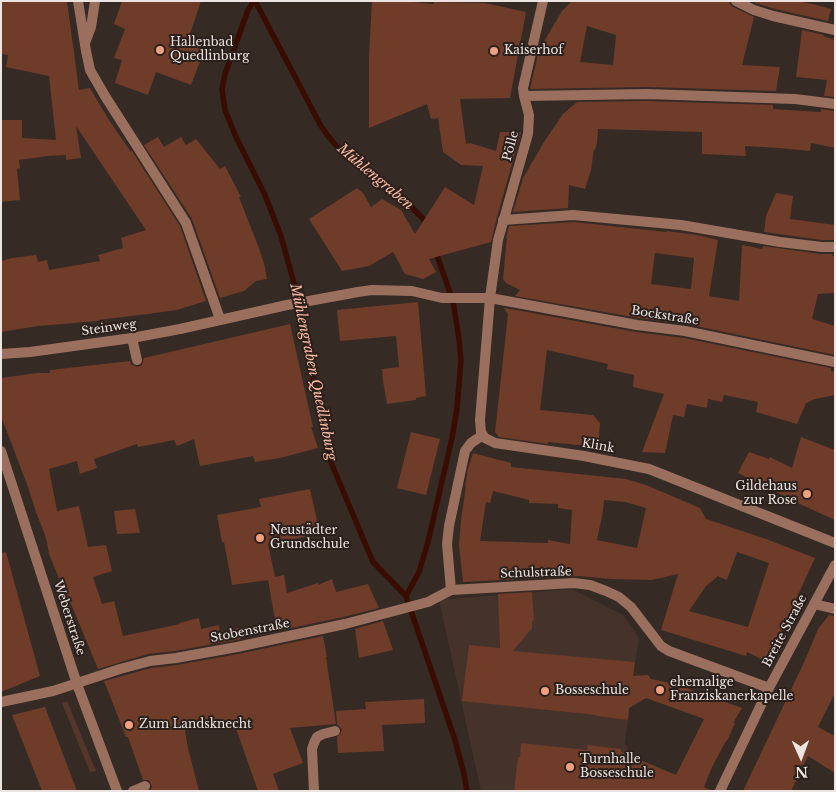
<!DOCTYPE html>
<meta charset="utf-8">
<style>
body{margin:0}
#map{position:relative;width:836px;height:792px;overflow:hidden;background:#362a25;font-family:"Libre Baskerville",serif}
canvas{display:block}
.frame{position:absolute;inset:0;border:2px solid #ece4e1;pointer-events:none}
.north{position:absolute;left:776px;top:732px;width:50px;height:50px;-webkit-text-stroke:4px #2c201c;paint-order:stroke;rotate:178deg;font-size:14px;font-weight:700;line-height:20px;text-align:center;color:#ece4e1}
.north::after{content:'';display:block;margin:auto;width:18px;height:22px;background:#ece4e1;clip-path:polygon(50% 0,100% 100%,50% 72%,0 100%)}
</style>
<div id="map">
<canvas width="836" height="792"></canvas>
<div class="frame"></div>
<div class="north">N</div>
</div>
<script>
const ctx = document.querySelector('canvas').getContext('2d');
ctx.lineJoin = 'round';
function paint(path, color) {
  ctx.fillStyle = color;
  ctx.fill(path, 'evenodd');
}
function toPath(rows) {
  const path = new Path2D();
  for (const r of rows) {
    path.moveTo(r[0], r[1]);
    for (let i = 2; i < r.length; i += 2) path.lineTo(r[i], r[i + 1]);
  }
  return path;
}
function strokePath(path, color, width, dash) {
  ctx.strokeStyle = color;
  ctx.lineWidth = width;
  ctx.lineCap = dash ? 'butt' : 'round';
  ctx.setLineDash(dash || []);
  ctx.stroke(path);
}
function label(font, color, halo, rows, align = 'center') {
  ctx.font = font + ' "Libre Baskerville",serif';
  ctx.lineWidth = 4;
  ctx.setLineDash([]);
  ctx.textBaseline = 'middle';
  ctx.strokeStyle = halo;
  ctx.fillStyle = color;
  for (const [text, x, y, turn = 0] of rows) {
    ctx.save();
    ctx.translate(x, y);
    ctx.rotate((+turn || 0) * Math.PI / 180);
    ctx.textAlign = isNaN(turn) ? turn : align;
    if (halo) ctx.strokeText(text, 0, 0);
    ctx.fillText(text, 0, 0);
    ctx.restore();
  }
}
paint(toPath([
 [572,589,623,615,639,638,635,663,625,743,632,758,629,791,481,791,439,600]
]), '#44322b');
paint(toPath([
 [67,701,96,771,90,772,62,703]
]), '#55362a');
strokePath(toPath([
 [254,1,248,10,225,74,222,89,225,110,236,137,265,195,281,236,300,305,310,363,330,460,373,562,406,596,455,740,464,774,467,791],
 [255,1,321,126,328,136,345,156,403,198,425,221,427,227],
 [406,596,419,572,428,542,452,438,457,408,461,360,459,339,453,301,435,250]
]), '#390c00', 5.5);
paint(toPath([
 [1,1,67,1,79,90,90,88,109,120,131,152,132,151,180,226,206,301,177,310,148,314,98,320,98,321,38,326,1,332,1,261,12,258,36,255,38,262,47,260,49,270,100,261,98,255,123,248,121,238,146,230,76,126,81,158,66,160,66,155,48,156,19,160,20,168,17,169,20,200,1,202,1,120,22,120,22,138,56,140,49,76,6,67,8,55,1,54],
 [122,1,201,1,189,37,207,43,191,85,156,72,148,95,115,83,122,60,114,58,125,29,114,24],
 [372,1,401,1,434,4,434,2,485,3,526,12,510,98,460,99,466,144,470,143,496,151,500,132,521,132,497,217,491,242,429,259,436,272,423,279,405,274,393,252,369,266,342,271,309,219,357,188,363,193,371,207,382,199,401,210,415,234,445,187,474,205,483,166,461,165,443,152,438,118,431,119,427,104,369,128,369,56],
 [572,1,729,1,730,4,733,7,754,17,742,65,780,67,776,91,647,87,530,89,539,50,562,11],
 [587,26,616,35,613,65,580,62],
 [752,1,797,1,813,4,831,9,828,21,775,9,759,4,759,2,758,4],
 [802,30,824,35,823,36,835,40,835,97,824,96,827,80,796,77],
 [647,101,773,105,773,109,821,112,821,109,835,111,835,148,811,143,810,151,779,148,745,146,746,156,702,154,702,132,598,129,597,143,595,150,594,149,591,170,585,189,569,185,568,208,513,212,523,178,544,142,563,114,577,102],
 [158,137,164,147,181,137,186,145,196,139,220,169,225,166,241,197,239,197,260,251,265,267,267,279,256,281,244,291,220,298,192,219,144,145],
 [776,193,793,196,790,219,835,225,835,240,822,240,764,232,766,216],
 [574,222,667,232,667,231,697,235,718,240,709,296,739,301,742,245,762,249,763,246,821,254,833,254,832,256,835,256,835,293,818,294,812,319,835,326,835,355,686,324,638,318,515,296,520,290,506,283,503,279,507,237,506,238,509,226],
 [655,253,694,258,691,289,651,284],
 [418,302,426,396,416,398,416,400,387,404,382,375,383,375,382,369,399,367,396,336,340,341,337,310],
 [504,308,505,308,636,332,684,338,831,368,831,371,835,372,835,395,815,399,806,403,797,424,756,412,758,402,724,395,722,402,708,399,707,408,687,404,684,417,673,415,665,453,642,452,664,394,633,387,634,375,607,369,608,364,547,350,540,410,593,415,600,423,598,447,548,442,548,444,499,437,495,432,508,314],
 [290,324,313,427,311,427,318,448,280,458,255,462,253,456,200,466,194,439,177,446,174,440,138,447,137,444,94,459,97,468,80,474,77,461,49,469,57,511,79,506,88,547,106,545,112,571,93,577,102,604,114,601,123,636,180,624,179,623,199,618,201,629,219,625,220,632,239,628,241,639,175,651,148,654,98,669,74,611,65,592,65,593,49,554,47,542,45,535,36,512,28,487,1,416,1,378,37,373,50,373,50,370,130,361,132,365,138,367,142,365,144,358],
 [411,432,440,439,426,495,397,488],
 [801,437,835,450,835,520,802,505,738,473,749,452,769,459,770,457,792,468],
 [473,453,511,463,511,467,626,479,646,485,700,508,706,519,766,539,815,558,767,662,747,652,746,656,661,630,678,574,652,580,611,579,579,576,463,582,459,545,461,520,466,486,465,486,468,469],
 [493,491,529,500,529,503,558,504,558,508,572,510,570,544,548,540,548,543,480,541,486,502,490,503],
 [604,500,625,502,646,508,637,548,597,540,603,511],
 [737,552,769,563,748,627,689,611,706,586,717,577,717,576,727,580],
 [310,489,320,534,268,544,275,577,284,575,287,593,318,583,318,585,332,579,336,592,368,584,379,608,343,617,277,631,268,580,232,585,224,542,222,542,217,515,261,507,259,499],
 [135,509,140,533,117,534,114,511],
 [6,552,40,676,1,692,1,553],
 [532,592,534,620,532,621,532,628,513,651,635,662,633,676,648,675,651,679,675,684,742,708,733,723,735,723,727,741,726,741,712,767,704,787,712,791,514,791,518,757,520,757,521,743,587,750,588,745,621,749,621,752,676,775,704,719,646,698,629,708,628,720,596,716,596,715,462,701,469,645,500,648,498,594],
 [829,615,835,616,835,693,818,727,835,736,835,773,808,756,791,791,743,791,806,658,818,629],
 [383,621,393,650,359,658,355,629],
 [323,636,327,657,326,657,336,724,290,728,303,763,273,774,279,791,258,791,233,720,184,725,188,748,199,791,150,791,152,787,151,784,149,780,143,780,128,737,126,737,104,681,151,668,177,665,238,654],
 [424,699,425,723,382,725,384,751,338,753,337,737,341,733,342,730,340,727,337,724,336,711,366,709,365,702],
 [45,707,77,791,42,791,12,715]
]), '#6e3c29');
strokePath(toPath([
 [78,1,86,51,90,70,105,96,186,223,220,319],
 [85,43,91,27,95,1],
 [503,220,573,215,681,225,780,242,822,247,835,247],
 [132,338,137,360],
 [133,791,145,786],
 [314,791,312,749,314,743,317,737,323,734,335,731]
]), '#9b6f5e', 10);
strokePath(toPath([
 [736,1,754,10,773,16,835,30],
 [524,96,647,94,795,99,835,104],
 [513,187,528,134,529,115,524,96,523,88,543,1],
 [490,298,637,325,685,331,835,362]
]), '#9b6f5e', 10);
strokePath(toPath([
 [513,187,498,240,490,298,480,420,481,432,485,438,495,443,584,456,649,469,835,543],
 [1,354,30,352,132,338,180,329,287,305,358,292,372,290,412,291,442,298,490,298],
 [1,451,77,684,117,791],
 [451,590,447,544,449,526,465,451,471,443,483,435],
 [814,604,835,609],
 [1,702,53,691,120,669,150,661,176,658,237,647,345,624,428,602,451,590,574,583,590,585,606,591,619,597,631,607,661,646,669,651,769,688],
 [720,791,769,688,835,565]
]), '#9b6f5e', 10);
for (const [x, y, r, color] of [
 [160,50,5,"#f2a080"],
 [494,51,5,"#f2a080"],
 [807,494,5,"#f2a080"],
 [260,538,5,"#f2a080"],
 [660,690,5,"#f2a080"],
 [545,691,5,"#f2a080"],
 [129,725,5,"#f2a080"],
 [570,767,5,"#f2a080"]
]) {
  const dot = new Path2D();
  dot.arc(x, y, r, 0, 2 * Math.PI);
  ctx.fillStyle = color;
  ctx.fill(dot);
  strokePath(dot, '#2c201c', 2);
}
label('12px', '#ece4e1', '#2c201c', [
 ["Hallenbad",170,43],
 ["Quedlinburg",170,57],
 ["Kaiserhof",504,51],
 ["Gildehaus",797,487,"right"],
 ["zur Rose",797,501,"right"],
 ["Neustädter",270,531],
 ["Grundschule",270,545],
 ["ehemalige",670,683],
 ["Franziskanerkapelle",670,697],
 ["Bosseschule",555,691],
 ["Zum Landsknecht",139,725],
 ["Turnhalle",580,760],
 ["Bosseschule",580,774]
], 'left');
label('12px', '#ece4e1', '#2c201c', [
 ["Pölle",511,146,-75],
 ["Bockstraße",665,316,9],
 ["Steinweg",109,328,-8],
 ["Klink",598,446,10],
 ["Schulstraße",536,573,-2],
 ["Weberstraße",69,618,72],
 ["Stobenstraße",250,631,-11],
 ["Breite Straße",785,631,-62]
]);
label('italic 14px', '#fcbaa0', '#2c201c', [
 ["Mühlengraben",375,177,40],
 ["Mühlengraben Quedlinburg",313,372,78]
]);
</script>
